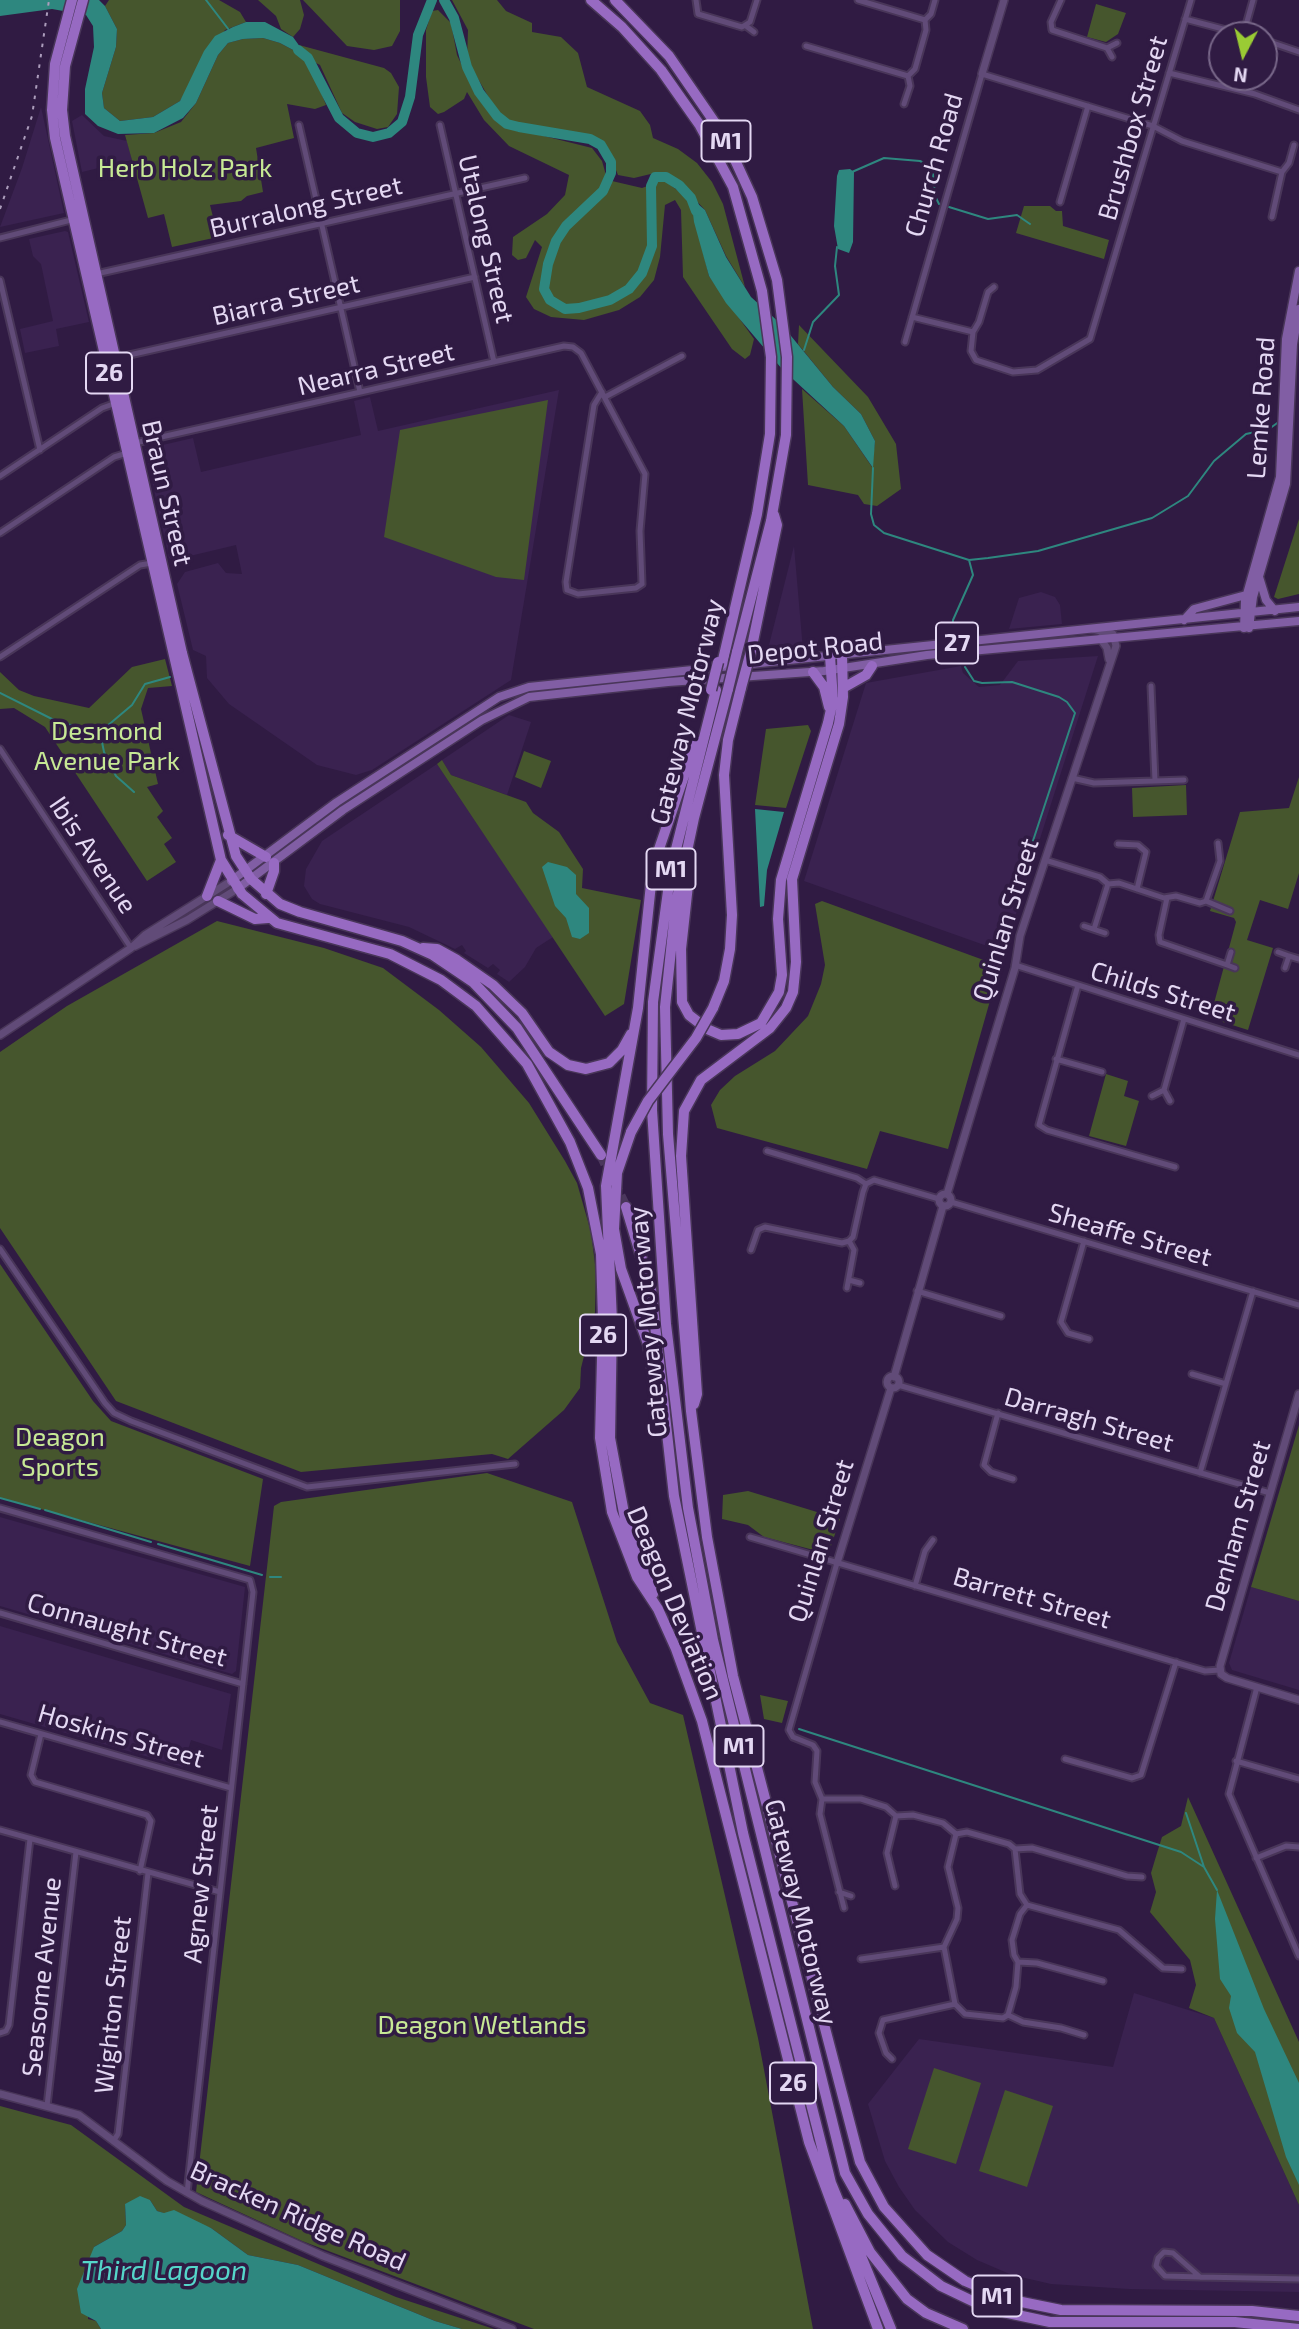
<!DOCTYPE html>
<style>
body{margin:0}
#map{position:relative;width:1299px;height:2329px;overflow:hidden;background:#301b43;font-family:"Exo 2",sans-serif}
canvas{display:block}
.north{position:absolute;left:1208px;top:21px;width:70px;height:70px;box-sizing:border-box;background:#301b43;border:2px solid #786789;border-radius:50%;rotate:187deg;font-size:19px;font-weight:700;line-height:28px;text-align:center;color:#e4d8f3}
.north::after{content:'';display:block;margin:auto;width:24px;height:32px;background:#9acb34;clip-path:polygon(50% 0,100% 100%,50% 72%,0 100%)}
</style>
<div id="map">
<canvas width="1299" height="2329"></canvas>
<div class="north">N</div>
</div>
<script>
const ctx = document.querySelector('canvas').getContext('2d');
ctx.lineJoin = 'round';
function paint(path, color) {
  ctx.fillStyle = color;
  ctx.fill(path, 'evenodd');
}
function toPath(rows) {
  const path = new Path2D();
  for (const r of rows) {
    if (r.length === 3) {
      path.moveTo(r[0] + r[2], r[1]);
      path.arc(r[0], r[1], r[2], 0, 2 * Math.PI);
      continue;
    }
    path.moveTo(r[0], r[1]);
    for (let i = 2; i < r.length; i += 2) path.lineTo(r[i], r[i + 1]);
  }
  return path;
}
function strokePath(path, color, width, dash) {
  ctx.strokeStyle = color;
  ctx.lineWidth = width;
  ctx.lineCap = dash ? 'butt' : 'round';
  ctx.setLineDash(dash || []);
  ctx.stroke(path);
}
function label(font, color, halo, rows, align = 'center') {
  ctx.font = font + ' "Exo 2",sans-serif';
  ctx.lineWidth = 7;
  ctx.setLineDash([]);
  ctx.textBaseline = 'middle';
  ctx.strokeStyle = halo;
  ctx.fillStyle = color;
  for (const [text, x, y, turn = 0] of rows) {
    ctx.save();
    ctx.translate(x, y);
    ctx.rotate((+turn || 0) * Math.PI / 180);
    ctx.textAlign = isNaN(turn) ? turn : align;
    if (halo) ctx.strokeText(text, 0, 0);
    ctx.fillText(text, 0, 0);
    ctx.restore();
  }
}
paint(toPath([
 [41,107,64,213,0,227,22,168],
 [82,115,104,136,127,141,132,160,82,172,72,121],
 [65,231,68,232,89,322,56,329,59,346,25,353,20,329,53,321,41,264,33,256,29,239],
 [559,390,511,680,372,770,356,775,317,765,229,704,207,678,206,656,193,650,177,584,185,572,218,563,226,573,242,574,236,545,173,560,169,558,145,449,193,438,201,472,361,435,354,401,370,397,378,431],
 [794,546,803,650,767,653],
 [1041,592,1055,597,1060,605,1062,624,1009,629,1019,598],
 [1098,656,1004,952,804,881,866,683,961,666,963,673,979,687,1000,685,1018,661],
 [509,715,531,722,507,795,451,775,442,760],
 [437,764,553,937,536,948,525,967,509,982,497,974,500,970,493,964,488,968,464,953,466,951,462,945,455,949,409,927,320,904,312,899,304,886,306,869,322,841],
 [0,1517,245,1587,236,1671,232,1674,0,1606],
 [1251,1587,1299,1601,1299,1690,1232,1670,1229,1663],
 [0,1626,231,1694,222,1750,191,1740,183,1767,0,1714],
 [1134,1993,1214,2018,1299,2205,1299,2292,1129,2289,1051,2284,1012,2275,977,2260,948,2242,915,2210,899,2187,885,2161,868,2104,919,2039,1113,2067]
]), '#3a2250');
paint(toPath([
 [109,0,219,0,240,12,246,22,225,30,180,101,153,117,120,121,104,108,102,93,116,47,117,29,105,6],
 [258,0,300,0,304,15,300,29,293,37,281,29,276,16],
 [303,0,400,0,400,31,392,46,374,50,347,46],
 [452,0,497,0,506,11,532,23,532,32,561,37,578,53,587,87,640,111,650,125,653,138,678,149,697,163,712,182,723,204,745,287,726,256,705,210,675,178,659,172,634,178,618,175,607,148,600,141,590,136,518,124,508,120,495,108,467,60,468,30],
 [1096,4,1126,13,1118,34,1106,42,1087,37],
 [438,10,451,23,457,55,471,84,484,105,504,126,592,148,602,161,606,175,612,181,642,188,664,180,686,197,692,207,709,276,754,339,750,355,745,359,732,349,683,277,681,210,675,200,665,205,660,257,654,280,640,297,619,310,584,320,551,317,534,309,526,297,542,247,535,240,526,258,518,260,512,255,513,237,547,214,565,195,569,175,509,146,484,120,467,92,464,99,444,112,438,114,430,107,426,77,426,30,432,11],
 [263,38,280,43,306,57,299,45,384,68,391,73,399,87,397,114,388,127,377,129,355,122,342,113,320,65,308,59,326,105,315,109,287,104,294,138,256,148,263,192,247,196,241,201,210,205,218,237,172,247,164,214,148,218,125,135,154,133,181,122,196,103,218,55,228,43,243,39],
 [1024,206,1050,206,1056,211,1062,211,1063,226,1109,240,1104,259,1016,233],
 [799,325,868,397,896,444,901,489,877,506,864,504,858,495,808,485,802,389,844,426,872,467,875,441,861,414,833,387,798,344],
 [548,400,524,580,496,577,384,537,400,430],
 [1299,519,1299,594,1278,599,1274,597],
 [165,659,172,686,148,688,141,709,158,784,147,787,163,811,157,817,172,838,164,844,176,862,147,881,45,727,14,708,0,709,0,672,19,690,34,696,89,708,132,667],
 [808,725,811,731,786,808,755,805,766,729],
 [524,751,551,761,541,788,515,777],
 [442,760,451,775,526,802,533,813,559,832,583,869,582,888,641,900,624,1004,605,1016,437,764],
 [1299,777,1299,873,1288,909,1260,900,1247,940,1273,948,1248,1030,1210,1018,1236,922,1234,918,1210,911,1240,812,1289,808],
 [1186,785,1187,815,1133,817,1132,788],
 [822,901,989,962,997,976,948,1149,880,1131,867,1169,717,1128,711,1105,720,1090,735,1076,775,1051,808,1016,821,984,825,965,815,904],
 [217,921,324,948,383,968,439,1010,481,1047,529,1103,565,1161,577,1183,591,1232,596,1272,595,1312,581,1368,580,1388,564,1410,508,1459,492,1454,301,1472,116,1401,0,1228,0,1052,67,1006],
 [1106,1074,1128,1081,1124,1096,1139,1101,1126,1146,1089,1136],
 [0,1264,93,1401,111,1421,263,1479,250,1566,0,1498],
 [1299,1425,1299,1601,1251,1587],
 [487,1473,572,1502,617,1642,650,1703,683,1715,758,2038,813,2329,534,2329,302,2241,196,2192,274,1506,281,1502],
 [748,1491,840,1519,830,1549,825,1553,764,1537,748,1525,722,1519,723,1495],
 [760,1695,788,1701,782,1723,764,1719],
 [1188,1797,1299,2042,1299,2205,1214,2018,1189,2008,1196,1985,1190,1960,1150,1912,1156,1892,1151,1873,1157,1853,1162,1837,1181,1826],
 [934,2068,981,2083,956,2164,908,2149],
 [1005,2090,1053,2106,1027,2187,979,2171],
 [0,2106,71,2125,184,2207,396,2297,494,2329,462,2329,435,2321,298,2265,248,2255,211,2228,157,2211,150,2200,125,2204,126,2225,122,2231,94,2247,88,2319,96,2321,101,2329,0,2329]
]), '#46562d');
paint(toPath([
 [0,0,99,0,105,6,117,29,116,47,102,93,104,108,120,121,153,117,180,101,204,51,215,36,233,27,246,22,265,22,293,37,308,58,280,43,263,38,243,39,228,43,218,55,196,103,183,118,154,133,118,134,98,126,85,114,85,89,94,47,93,26,86,15,52,9,0,16],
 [850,169,854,172,853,242,849,253,838,249,834,226,837,176,839,170],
 [691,198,705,210,726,257,751,297,782,325,833,387,861,414,875,441,873,468,844,426,782,369,726,303,709,276,694,222],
 [755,809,784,812,767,870,764,906,760,907],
 [548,862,567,867,576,875,576,894,589,908,589,933,580,939,572,937,566,918,555,906,542,867],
 [1217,1890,1264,2009,1299,2083,1299,2185,1286,2157,1255,2052,1237,2033,1229,2008,1231,1996,1220,1979,1215,1919],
 [140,2196,150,2200,157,2211,164,2213,174,2210,211,2228,248,2255,298,2265,435,2321,462,2329,101,2329,96,2321,81,2313,77,2289,94,2247,122,2231,126,2225,125,2204]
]), '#2e877f');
strokePath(toPath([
 [206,0,229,30],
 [852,172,884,158,920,161,930,166,933,174,935,196,939,204],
 [949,207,988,219,1017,215,1030,224],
 [804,350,813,322,839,295,835,266,837,247],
 [873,468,871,514,874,525,884,533,969,560,988,558,1038,551,1152,518,1188,496,1214,461,1246,434,1269,429,1280,421],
 [952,634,953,620,973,575,969,560],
 [965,667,974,681,982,683,1012,682,1059,697,1067,702,1075,713,1028,856],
 [0,693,58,722,100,732,104,752,116,776,134,792],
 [100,732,132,705,145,684,170,677],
 [0,1498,40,1509],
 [45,1510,151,1542],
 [158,1544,262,1575],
 [270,1577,281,1577],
 [799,1729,1181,1852,1204,1867],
 [1186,1813,1204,1867,1217,1890]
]), '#2e877f', 2);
strokePath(toPath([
 [444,0,454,18,467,67,479,92,497,116,507,124,519,127,590,139,601,145,611,162,611,173,603,191,566,226,556,241,548,264,544,289,550,300,565,309,579,308,610,300,629,289,642,273,652,246,651,186,655,177,666,177,679,185,691,198,696,211],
 [298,50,308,58,339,118,357,133,373,137,389,133,402,122,410,97,418,35,432,0]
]), '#2e877f', 10);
strokePath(toPath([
 [601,1155,626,1207]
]), '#4b375d', 10, [10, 5]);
const street = toPath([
 [696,0,698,14,742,27,750,22,757,0],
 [858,0,925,20],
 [1061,0,1051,22,1052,30,1107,48],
 [1185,19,1238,33,1246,25,1253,0],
 [746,26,754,32],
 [1243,29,1254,35],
 [1264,40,1299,52],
 [806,46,908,76],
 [1112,57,1107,48,1117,43],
 [1169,73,1255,94,1299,110],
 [904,104,910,86,908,76,915,69,926,30,925,20,931,14,935,0],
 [299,125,360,392],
 [440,125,494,362],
 [1060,202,1088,106],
 [1272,217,1282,172],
 [0,238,75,219],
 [96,274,525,178],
 [0,280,40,450],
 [912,317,973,332,971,351,976,360,1013,372,1037,370,1090,339,1191,0],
 [973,332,979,322,988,292,994,287],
 [905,342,982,74,1153,126,1182,141,1282,172,1289,163,1294,145],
 [116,358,475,277],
 [605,397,682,356],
 [135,443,564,346,573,347,581,353,645,474,640,531,642,584],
 [0,476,102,408,116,403],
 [0,533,114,457,127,453],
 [567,590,566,582,594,405,602,392],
 [567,590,578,594,636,588,642,584],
 [0,657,140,565,152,563],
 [1151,686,1155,781],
 [0,749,131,948],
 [1072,778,1094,783,1184,780],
 [1118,844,1138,845,1146,852,1137,889],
 [1045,860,1100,877,1108,884,1119,883,1164,898,1176,896,1200,903,1206,901,1230,911],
 [1167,898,1159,935,1160,942,1227,965],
 [1206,901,1220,861,1218,843],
 [1084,926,1105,933],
 [1094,929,1108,884],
 [1231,952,1227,965,1235,968],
 [1278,952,1289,956,1285,968],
 [1289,956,1299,959],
 [1015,965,1299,1055],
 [1078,985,1039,1125,1047,1130,1175,1167],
 [1056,1059,1102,1072],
 [1164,1090,1184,1019],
 [1152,1096,1164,1090,1170,1101],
 [767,1151,857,1178,866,1184],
 [951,1202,1299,1305],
 [1084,1241,1061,1322,1068,1333,1089,1339],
 [0,1249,105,1403,114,1413,131,1421,307,1487,515,1464],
 [751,1250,758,1230,765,1227,842,1243,849,1241,853,1237,863,1192,866,1184,874,1180,939,1199],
 [849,1280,860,1283],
 [847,1288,854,1250,849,1241],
 [917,1291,1001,1316],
 [1192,1374,1226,1384],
 [898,1385,1270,1493],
 [998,1413,984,1465,991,1472,1013,1479],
 [1200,1473,1253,1291],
 [0,1508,250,1580,253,1592,187,2193],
 [750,1537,1205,1671,1220,1670],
 [837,1563,789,1730,793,1737,813,1745,817,1751,815,1782,822,1799,861,1799,886,1807,896,1816,913,1815,943,1823,956,1834,967,1832,1009,1844,1015,1849,1020,1894,1027,1905,1020,1914,1012,1940,1014,1955,1018,1962,1016,1987,1008,2015,1003,2018,965,2014,955,2004,944,1947,957,1919,958,1908,948,1867,956,1834],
 [915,1586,925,1551,933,1540],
 [0,1613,243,1684],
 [1257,1687,1229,1794,1299,1956],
 [0,1722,231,1788],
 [41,1734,31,1775,35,1782,147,1815,151,1821,140,1871],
 [1065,1759,1132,1778,1141,1775,1176,1662],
 [1236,1761,1299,1779],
 [822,1799,820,1814,844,1908],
 [0,1830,220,1892],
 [1015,1849,1032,1848,1127,1876,1142,1877],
 [1256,1858,1286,1846,1299,1847],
 [895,1886,887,1853,896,1816],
 [839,1892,851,1896],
 [1027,1905,1119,1930,1163,1968,1182,1969],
 [861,1959,944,1947],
 [1018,1962,1037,1963,1103,1981],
 [1008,2015,1023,2022,1061,2028,1084,2035],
 [0,2033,6,2031,9,2025,30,1839],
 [892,2059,886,2053,879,2033,883,2020,955,2004],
 [47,2106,76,1852],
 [114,2140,118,2134,148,1873],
 [1200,2277,1173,2253,1164,2252,1158,2258,1156,2266,1165,2276,1200,2277,1299,2279]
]);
const secondary = toPath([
 [982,74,1004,0],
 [1100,638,1107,648,1109,659],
 [135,946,187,920,237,889],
 [0,1035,131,948,145,935,231,881],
 [945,1200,6],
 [947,1194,1015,968,1020,936,1116,646,1113,634,1093,629],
 [893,1382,6],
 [894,1377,943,1206],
 [1299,1394,1220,1666,1221,1674,1227,1678,1299,1700],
 [837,1563,891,1388],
 [0,2094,79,2115,167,2181,202,2201,323,2256,512,2329]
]);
const primary = toPath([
 [1259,577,1266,600,1275,611],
 [1184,620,1194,609,1246,595],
 [1244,628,1245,601,1280,477,1286,339,1299,271],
 [1249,628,1253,597,1286,484,1293,344,1299,309],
 [231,881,337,802,499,697,529,687,1299,607],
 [237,889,343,810,482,720,529,697,668,682,824,671,927,655,1299,621]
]);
const highway = toPath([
 [72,0,55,64,52,110,55,138,221,860,242,894,277,923,390,954,441,980,476,1006,527,1064,570,1142,588,1188,601,1254,603,1319,600,1438,612,1512,637,1577,658,1609,676,1649,702,1721,809,2142,878,2329],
 [83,0,65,66,62,110,65,136,182,653,236,856,251,879,280,904,300,912,402,941,433,955,473,982,517,1028,601,1155],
 [591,0,622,27,661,70,699,124,733,187,762,291,771,357,770,434,757,514,722,664],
 [615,0,669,56,724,136,752,197,777,280,787,357,786,435,771,521,737,652],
 [751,651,777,525,774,515],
 [813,672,824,687,829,707],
 [843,688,866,675,872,666],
 [728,689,694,818,676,903,665,1007,668,1134,691,1411,707,1537,733,1676,860,2162,884,2207,927,2255,965,2281,1007,2299,1061,2310,1252,2311,1299,2316],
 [716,690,671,869,653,1002,652,1110,666,1324,688,1508,713,1640,845,2173,868,2214,902,2256,941,2286,989,2309,1050,2322,1235,2322,1299,2329],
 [228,835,266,857],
 [687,860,690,867,681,949,682,1002,689,1015,707,1029,721,1035,738,1034,761,1023,779,992,782,975,778,919,781,880,828,723,833,700,830,656],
 [266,894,274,871,274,863],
 [207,896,221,860],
 [218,901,255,919,268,918],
 [423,948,437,949,457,960,493,985,522,1013,549,1052,568,1065,586,1069,609,1063,622,1050,631,1034],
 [713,1008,724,981,730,949,732,915,724,775,728,740,741,688],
 [631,1132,617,1173,614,1229,621,1269,648,1344,657,1396],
 [626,1207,651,1289,674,1496,743,1833,831,2183,891,2329],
 [694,1404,697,1394,681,1156,684,1111,701,1080,770,1028,786,1008,793,992,796,962,792,879,839,724,843,697,842,655],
 [653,1594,626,1524,610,1438,612,1321,606,1186,638,1008,651,884,659,849,696,741],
 [845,2204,870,2252,907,2299,926,2313,963,2329]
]);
strokePath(street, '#493659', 9);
strokePath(secondary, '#493659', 10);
strokePath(primary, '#493659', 11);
strokePath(highway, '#493659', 13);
strokePath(street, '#614b78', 5);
strokePath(secondary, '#614b78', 7);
strokePath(primary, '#815ea4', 8);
strokePath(highway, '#976ac2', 10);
strokePath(toPath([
 [0,209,32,116,49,0]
]), '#ac9dbc', 2, [3.5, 7]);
const highwayBridge = toPath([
 [741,688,751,651],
 [728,689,737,652],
 [711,690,718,662],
 [631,1132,648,1101,696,1038,713,1008]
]);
strokePath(highwayBridge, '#493659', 13, []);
strokePath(highwayBridge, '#976ac2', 10);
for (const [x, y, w] of [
 [726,141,49],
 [109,373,46],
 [957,643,42],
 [671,869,49],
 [603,1335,46],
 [739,1746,49],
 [793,2083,46],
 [997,2296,49]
]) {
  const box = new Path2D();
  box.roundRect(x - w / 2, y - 20.5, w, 41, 5);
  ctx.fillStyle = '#301b43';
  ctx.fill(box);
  strokePath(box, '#e4d8f3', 2);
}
label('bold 24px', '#e4d8f3', null, [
 ["M1",726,141],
 ["26",109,373],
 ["27",957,643],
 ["M1",671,869],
 ["26",603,1335],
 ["M1",739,1746],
 ["26",793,2083],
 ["M1",997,2296]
]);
label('26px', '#e4d8f3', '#301b43', [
 ["Brushbox Street",1133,128,-74],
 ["Church Road",934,165,-74],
 ["Burralong Street",306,207,-13],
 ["Utalong Street",486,239,77],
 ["Biarra Street",286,300,-13],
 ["Nearra Street",376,369,-13],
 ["Lemke Road",1261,408,-86],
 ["Braun Street",167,493,77],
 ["Depot Road",815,648,-6],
 ["Gateway Motorway",687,712,-76],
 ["Ibis Avenue",93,855,56],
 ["Quinlan Street",1006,920,-73],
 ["Childs Street",1163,992,17],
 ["Sheaffe Street",1130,1235,16],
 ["Gateway Motorway",648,1322,-95],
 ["Darragh Street",1089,1420,16],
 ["Denham Street",1238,1526,-74],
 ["Quinlan Street",821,1541,-73],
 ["Barrett Street",1032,1598,16],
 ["Deagon Deviation",675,1603,67],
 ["Connaught Street",127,1630,16],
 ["Hoskins Street",121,1736,16],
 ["Agnew Street",201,1884,-84],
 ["Gateway Motorway",801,1912,76],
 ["Seasome Avenue",42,1977,-84],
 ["Wighton Street",113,2005,-84],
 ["Bracken Ridge Road",298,2216,24]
]);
label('26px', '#c7e995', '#301b43', [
 ["Herb Holz Park",185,168],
 ["Desmond",107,731],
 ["Avenue Park",107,761],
 ["Deagon",60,1437],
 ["Sports",60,1467],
 ["Deagon Wetlands",482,2025]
]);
label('italic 28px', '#55d6ca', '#301b43', [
 ["Third Lagoon",164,2271]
]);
</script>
